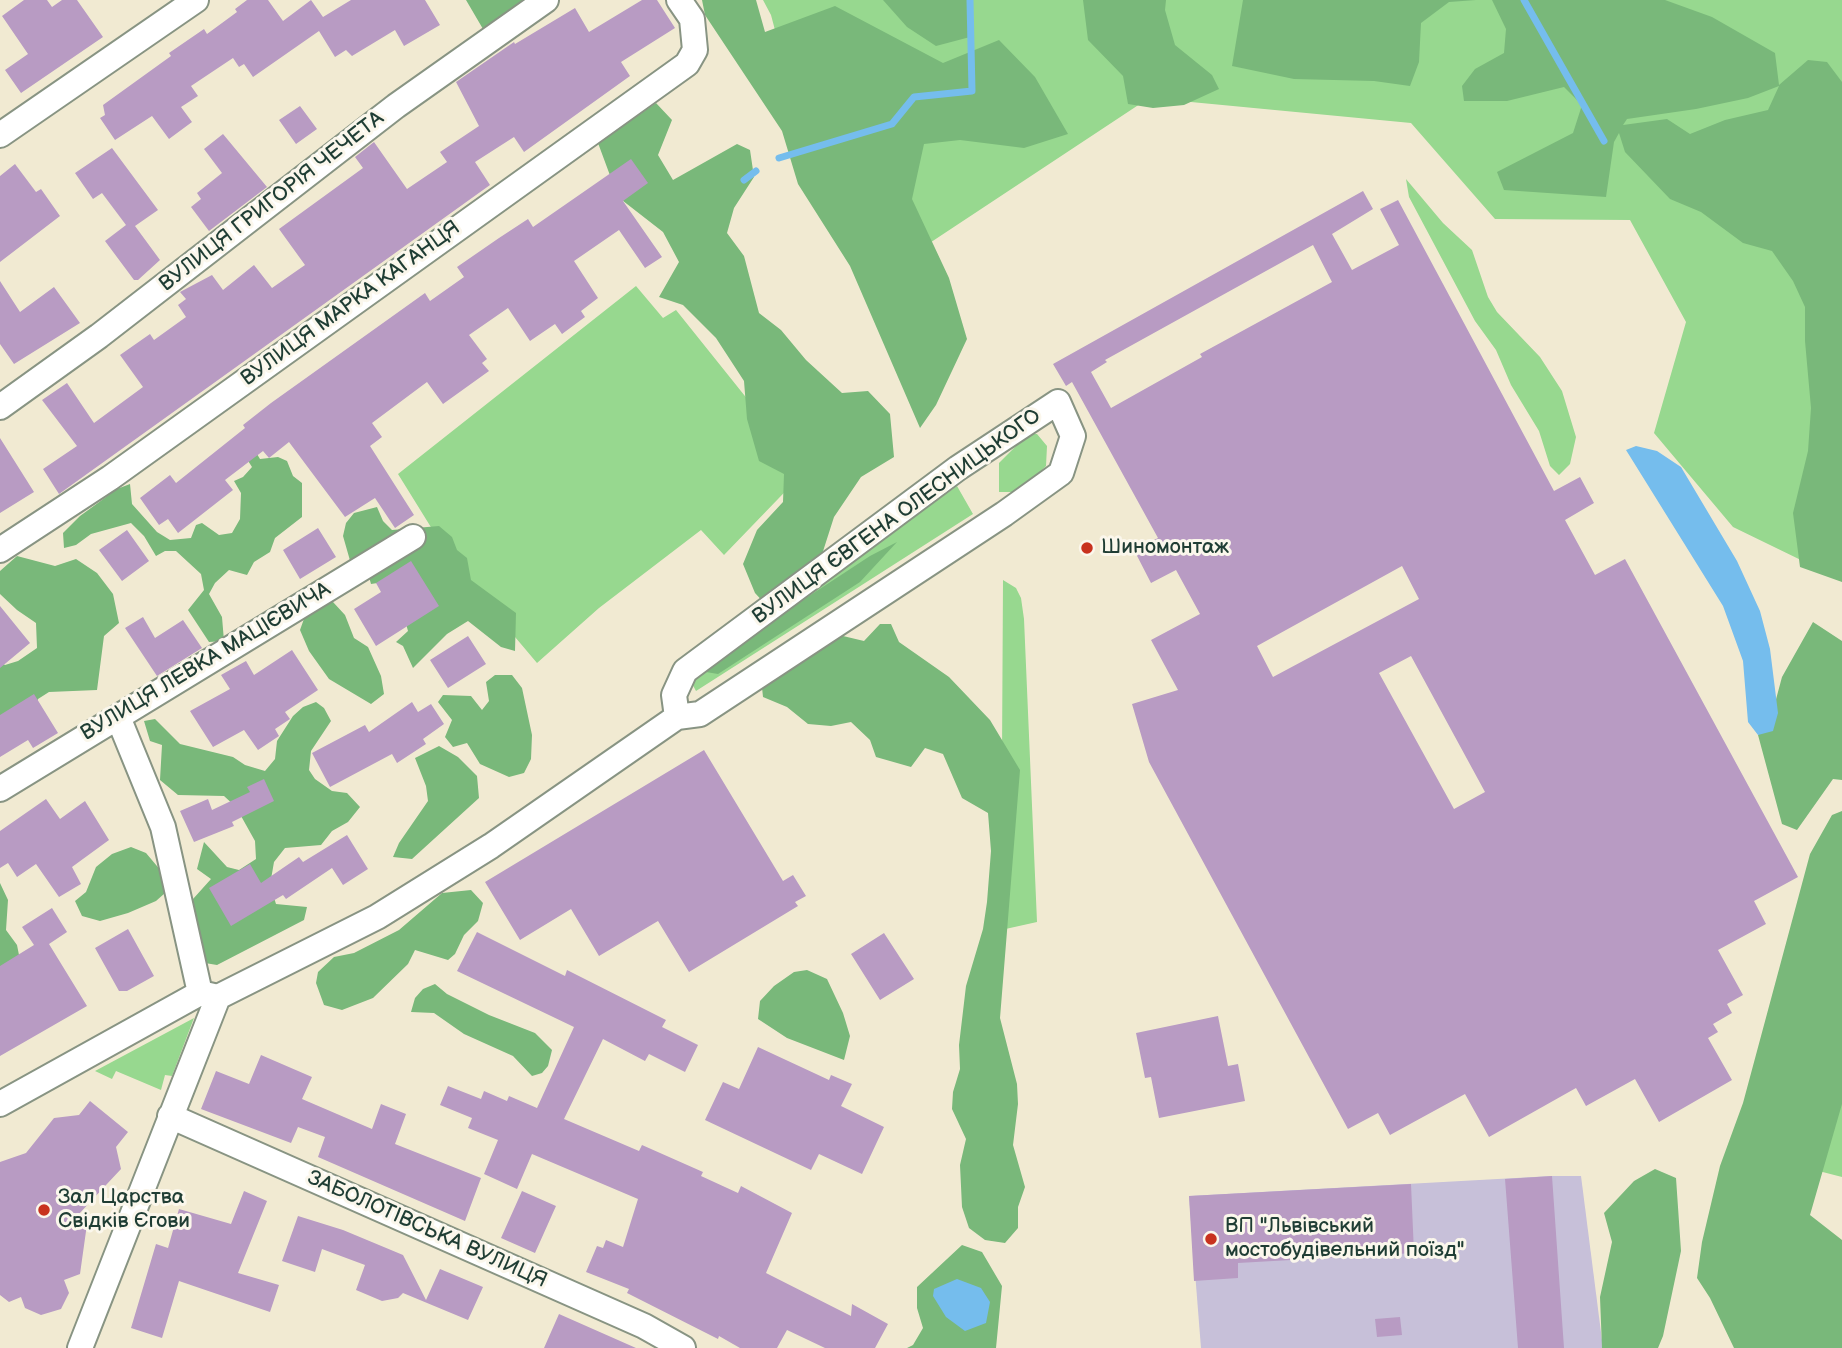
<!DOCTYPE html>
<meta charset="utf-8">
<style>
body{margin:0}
canvas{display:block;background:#f1ead2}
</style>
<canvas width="1842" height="1348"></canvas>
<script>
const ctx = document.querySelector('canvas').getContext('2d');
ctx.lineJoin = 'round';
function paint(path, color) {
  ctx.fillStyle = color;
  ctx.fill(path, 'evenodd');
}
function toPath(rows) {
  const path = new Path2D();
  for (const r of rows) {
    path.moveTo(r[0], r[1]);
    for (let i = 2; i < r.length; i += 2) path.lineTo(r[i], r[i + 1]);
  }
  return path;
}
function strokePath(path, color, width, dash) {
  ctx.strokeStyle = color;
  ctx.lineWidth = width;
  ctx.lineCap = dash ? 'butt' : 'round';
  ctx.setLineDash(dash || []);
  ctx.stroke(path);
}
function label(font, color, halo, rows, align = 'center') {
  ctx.font = font + ' "Balsamiq Sans",sans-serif';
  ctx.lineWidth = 6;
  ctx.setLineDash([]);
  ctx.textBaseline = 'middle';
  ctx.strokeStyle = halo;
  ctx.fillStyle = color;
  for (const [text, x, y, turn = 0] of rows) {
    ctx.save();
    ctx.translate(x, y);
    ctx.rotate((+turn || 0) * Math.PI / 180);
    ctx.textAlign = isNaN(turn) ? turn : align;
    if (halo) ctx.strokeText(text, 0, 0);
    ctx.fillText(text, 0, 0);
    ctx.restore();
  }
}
paint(toPath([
 [1552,1176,1581,1176,1603,1348,1201,1348,1189,1196]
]), '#c7c0d9');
paint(toPath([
 [763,0,1842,0,1842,580,1733,527,1654,433,1686,322,1630,220,1495,219,1411,123,1149,98,907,258,784,64,771,15],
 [1406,179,1443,223,1472,250,1488,297,1497,312,1540,357,1562,391,1576,437,1570,464,1559,475,1550,466,1539,431,1511,385,1496,350,1475,321,1409,197],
 [636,286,663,318,676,310,805,471,724,555,701,530,599,608,537,663,455,566,398,474],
 [1028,434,1037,434,1047,446,1046,466,1021,492,999,492,999,463],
 [957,486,973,514,696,691,689,678],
 [1003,580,1016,588,1021,598,1024,619,1037,922,1001,930],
 [194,1018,172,1076,165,1075,161,1090,116,1071,112,1079,95,1071],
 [1842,1056,1842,1177,1811,1169]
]), '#97d88f');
paint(toPath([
 [466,0,530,0,483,29],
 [702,0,756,0,765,32,835,6,943,63,999,40,1035,77,1068,134,1024,148,960,140,924,144,912,199,949,278,967,339,936,405,920,428,850,266,798,184,782,131,705,15],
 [883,0,967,0,973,18,970,37,936,46,907,27],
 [1083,0,1166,0,1165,10,1175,45,1212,75,1219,89,1184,105,1153,108,1128,104,1123,76,1088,40],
 [1243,0,1476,0,1449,2,1421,23,1419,62,1410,86,1374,81,1294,79,1232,66],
 [1492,0,1665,0,1712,17,1775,53,1779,85,1808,60,1827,62,1842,82,1842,582,1800,567,1793,513,1808,451,1811,408,1805,341,1805,307,1793,281,1772,251,1743,243,1701,212,1670,199,1625,152,1619,133,1614,142,1606,197,1504,190,1497,172,1573,133,1582,105,1564,87,1507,101,1464,101,1462,86,1475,69,1504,53,1506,29],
 [1779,86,1768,110,1725,120,1690,134,1667,119,1623,125,1627,119,1696,109,1748,98],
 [656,103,672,120,658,155,673,180,737,144,750,150,754,177,734,208,727,233,744,256,759,313,781,330,806,360,842,393,868,391,890,414,894,457,861,477,834,517,817,570,767,606,755,593,743,564,757,530,783,502,784,474,759,461,747,419,744,381,716,338,683,305,659,297,679,262,663,232,618,197,598,143],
 [249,441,260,459,278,457,287,461,293,476,302,483,302,517,275,538,270,552,254,562,247,575,229,570,215,583,209,594,222,617,224,641,209,642,188,610,204,590,201,574,176,551,165,551,156,556,144,536,131,523,91,534,76,545,64,548,63,533,80,516,117,489,130,484,132,504,157,532,170,540,191,538,196,525,202,523,219,535,232,533,240,519,241,493,234,481,243,477,252,467,243,453],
 [377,507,383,521,392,530,439,526,452,537,457,550,467,558,471,580,516,613,515,651,501,647,468,621,447,634,413,668,403,646,396,642,408,631,403,613,384,582,371,584,368,573,351,564,343,536,346,523,354,513],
 [897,542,860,582,718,674,706,672,739,642,870,556],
 [17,556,55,566,76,559,97,573,113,594,119,623,104,636,97,690,49,692,38,699,27,732,0,722,0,662,5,665,18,661,37,648,36,623,17,610,0,594,0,571],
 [325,602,333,602,345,615,354,638,368,647,381,676,384,694,371,704,329,679,309,651,300,630,305,616],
 [1813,622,1842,641,1842,780,1833,779,1797,830,1782,824,1758,735,1771,718,1782,677],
 [880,624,891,624,899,642,949,677,990,720,1020,770,1000,1018,1017,1084,1018,1104,1013,1145,1025,1187,1018,1207,1018,1228,1005,1243,985,1240,969,1228,962,1207,960,1165,966,1139,952,1109,953,1092,960,1069,959,1045,966,986,983,929,987,902,991,851,988,813,962,798,943,754,925,748,911,767,876,757,870,740,851,722,831,726,808,724,787,707,763,697,761,678,818,642,843,636,864,641],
 [495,675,512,675,522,688,532,735,531,759,524,773,509,777,480,764,467,743,453,747,445,737,452,720,438,702,443,695,471,696,482,710,489,701,486,682],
 [316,702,324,708,331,721,311,751,309,770,315,779,332,791,347,793,360,807,348,822,332,831,321,845,285,848,274,862,270,885,276,904,307,907,304,920,217,965,205,963,201,936,194,921,193,899,211,879,197,869,204,842,227,867,239,870,256,859,255,841,236,807,224,796,178,795,160,780,162,745,150,741,144,721,155,719,180,744,233,757,245,765,265,771,275,759,277,741,293,716,303,707],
 [439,746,458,757,477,776,479,798,412,859,393,857,399,843,428,801,426,786,415,758],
 [1842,811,1842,1104,1810,1215,1842,1240,1842,1348,1734,1348,1710,1298,1697,1278,1702,1242,1720,1166,1743,1103,1810,854,1832,815],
 [131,847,146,853,162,872,165,893,156,901,128,913,100,921,82,916,75,901,86,892,96,867,112,854],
 [0,883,8,900,6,930,17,945,20,960,0,1006],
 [471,890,483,903,478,921,464,935,455,954,448,960,415,950,408,964,373,998,342,1010,324,1005,316,983,318,972,334,957,354,953,399,930,442,893],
 [807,970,827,979,843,1013,850,1036,844,1060,787,1038,758,1019,760,1001,774,986,794,972],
 [435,984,447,994,489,1015,535,1033,552,1050,548,1066,542,1073,532,1076,513,1056,464,1034,434,1013,411,1012,415,998,423,989],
 [1655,1169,1676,1178,1681,1251,1663,1336,1658,1348,1602,1348,1600,1297,1612,1242,1604,1213,1634,1181],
 [962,1245,982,1252,1002,1286,996,1348,907,1348,913,1345,923,1328,917,1308,917,1287]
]), '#79b87a');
paint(toPath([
 [1636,446,1657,451,1681,467,1737,561,1760,611,1770,649,1778,713,1773,731,1758,735,1748,722,1743,661,1723,606,1626,450],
 [957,1279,981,1288,990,1302,986,1323,965,1331,946,1317,933,1296,934,1289]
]), '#75bded');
strokePath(toPath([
 [1524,0,1604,141],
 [779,158,892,124,914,97,972,91,970,0],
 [744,180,756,171]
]), '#75bded', 7);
paint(toPath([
 [24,0,47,0,52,7,62,0,77,0,103,37,21,93,5,70,28,54,2,16],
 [247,0,268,0,283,21,311,0,323,17,351,0,425,0,440,25,404,46,395,30,352,56,346,50,335,57,319,31,253,77,244,64,239,67,233,58,191,86,198,96,181,107,192,122,169,139,152,116,115,140,100,118,105,115,103,105,171,56,169,53,204,29,207,34,237,12,235,9],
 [642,0,657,0,675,28,621,62,630,76,524,152,514,137,475,162,490,185,59,494,43,469,77,446,42,400,67,383,94,423,143,387,120,355,150,334,154,340,186,317,178,305,186,299,180,292,212,275,223,290,254,265,272,288,305,265,279,229,363,168,355,157,374,142,407,189,447,162,440,152,479,126,456,82,514,42,515,44,575,8,589,32],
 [300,106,317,129,296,144,279,120],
 [223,134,267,187,209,231,191,207,201,199,197,193,222,173,204,149],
 [112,148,158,210,135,226,160,260,138,280,134,280,105,241,126,225,102,193,93,199,75,173],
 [631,159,648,183,623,201,662,257,645,268,619,230,574,261,598,298,581,311,585,317,562,334,555,324,530,341,508,308,469,335,487,359,482,363,489,371,443,404,427,382,372,423,382,437,370,446,414,515,395,528,375,498,345,517,289,442,269,458,263,451,225,480,233,490,178,533,168,519,159,525,140,498,170,475,176,483,245,428,243,425,271,403,425,293,430,301,464,277,457,267,499,238,528,219,533,227],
 [15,164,36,192,41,189,60,216,0,262,0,176],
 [1363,191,1373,209,1332,234,1352,270,1399,245,1380,209,1398,200,1554,491,1580,477,1594,503,1565,520,1595,575,1625,559,1798,877,1754,901,1766,924,1718,950,1743,995,1727,1004,1732,1013,1713,1024,1718,1032,1708,1038,1732,1080,1659,1122,1635,1079,1586,1106,1576,1088,1489,1137,1465,1094,1390,1135,1378,1113,1348,1129,1149,762,1132,704,1178,690,1151,640,1200,614,1176,570,1151,583,1134,550,1158,538,1072,382,1066,386,1053,364],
 [1313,245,1332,282,1200,354,1202,357,1111,408,1091,372,1107,362,1105,360],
 [1402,566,1419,599,1273,677,1257,646],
 [1411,656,1485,792,1454,809,1379,673],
 [0,281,20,312,54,287,80,323,14,364,0,344],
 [0,438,34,492,0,513],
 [318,528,336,557,300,579,283,550],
 [127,530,149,561,122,581,99,550],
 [411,561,439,606,376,646,354,609,381,592,376,583],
 [0,606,30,643,0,668],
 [143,617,155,638,183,620,202,648,157,676,125,628],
 [468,636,486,664,448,688,430,660],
 [292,650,318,690,285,712,290,719,275,729,279,736,258,750,244,730,213,747,190,711,230,689,221,675,246,661,254,675],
 [34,694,58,733,33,748,28,740,0,757,0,715],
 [412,702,418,712,431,704,444,724,423,739,426,744,397,763,392,754,330,787,312,753,365,725,369,732],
 [704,750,783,881,793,875,806,896,795,902,798,906,689,972,658,921,599,956,571,909,520,940,485,882],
 [264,779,274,801,232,822,234,826,194,842,180,811,208,799,212,810,250,792,247,787],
 [46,799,60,819,85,801,109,840,72,867,81,884,59,897,36,864,17,877,8,863,0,868,0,831],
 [347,835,368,869,343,885,332,868,286,899,283,895,231,926,209,888,250,864,261,883,299,857,303,862],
 [52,908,67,932,49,944,87,1006,0,1056,0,966,34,945,22,927],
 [128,929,154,976,127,991,119,991,95,948],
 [477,932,565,976,567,970,666,1020,662,1027,698,1045,685,1072,649,1054,645,1061,603,1039,564,1119,639,1151,642,1145,703,1172,701,1176,738,1193,741,1186,792,1213,766,1273,851,1316,852,1304,888,1324,875,1348,825,1348,787,1330,777,1348,740,1348,719,1336,718,1339,627,1293,629,1289,586,1272,597,1246,603,1248,606,1240,623,1247,638,1199,532,1154,517,1189,484,1174,498,1140,468,1128,472,1118,440,1105,448,1086,481,1099,484,1091,507,1101,509,1096,537,1108,574,1027,457,971],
 [884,933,914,979,880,1000,851,954],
 [1218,1016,1228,1066,1238,1064,1245,1101,1159,1118,1151,1077,1145,1078,1136,1033],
 [758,1047,829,1080,831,1075,852,1084,841,1106,884,1127,862,1174,819,1154,811,1170,705,1120,723,1082,739,1089],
 [261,1055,312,1077,302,1099,372,1129,381,1104,406,1114,395,1144,481,1178,465,1221,318,1157,325,1137,298,1127,291,1143,201,1109,216,1071,249,1084],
 [90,1101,128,1132,116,1147,121,1169,78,1215,88,1217,80,1274,64,1280,69,1293,61,1309,41,1315,25,1308,21,1297,9,1302,0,1295,0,1162,26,1153,54,1118,79,1115],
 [1552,1176,1564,1348,1518,1348,1505,1179],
 [1411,1184,1414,1253,1238,1263,1238,1278,1194,1281,1189,1196],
 [244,1191,267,1201,238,1273,279,1285,270,1312,179,1281,162,1338,131,1328,156,1244,168,1248,179,1209,231,1224],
 [522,1191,556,1206,535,1253,501,1238],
 [298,1216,343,1230,403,1255,426,1300,440,1269,483,1287,468,1320,403,1293,398,1298,382,1301,356,1290,365,1265,322,1249,315,1272,282,1261],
 [559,1314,636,1348,544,1348],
 [1400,1317,1402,1335,1377,1337,1375,1319]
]), '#b89bc3');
const street = toPath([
 [0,135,196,0],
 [0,407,99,336,396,106,546,0],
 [0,550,110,478,687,64,695,50,692,19,679,0],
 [118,717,163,827,200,993],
 [0,789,413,537],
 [0,1104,200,993,218,997,377,917,491,846,677,717,700,714,1004,514,1061,473,1073,436,1058,402,958,468,685,671,674,695,677,717],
 [170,1116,644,1326,683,1348],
 [80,1348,218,997]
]);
strokePath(street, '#889483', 28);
strokePath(street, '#fff', 24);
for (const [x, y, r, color] of [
 [1087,548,7,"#c8321e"],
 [44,1210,7,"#c8321e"],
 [1211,1239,7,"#c8321e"]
]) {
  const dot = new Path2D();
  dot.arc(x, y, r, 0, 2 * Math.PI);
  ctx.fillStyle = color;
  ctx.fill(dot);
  strokePath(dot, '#fbf7ec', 2.5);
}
label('21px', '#1f3d34', '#fbf7ec', [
 ["ВУЛИЦЯ ГРИГОРІЯ ЧЕЧЕТА",272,202,-38],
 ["ВУЛИЦЯ МАРКА КАГАНЦЯ",351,304,-36],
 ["ВУЛИЦЯ ЄВГЕНА ОЛЕСНИЦЬКОГО",897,517,-36],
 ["ВУЛИЦЯ ЛЕВКА МАЦІЄВИЧА",206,662,-31],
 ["ЗАБОЛОТІВСЬКА ВУЛИЦЯ",427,1230,24]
]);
label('21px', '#1f3d34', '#fbf7ec', [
 ["Шиномонтаж",1101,548],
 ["Зал Царства",58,1198],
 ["Свідків Єгови",58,1222],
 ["ВП \"Львівський",1225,1227],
 ["мостобудівельний поїзд\"",1225,1251]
], 'left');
</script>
